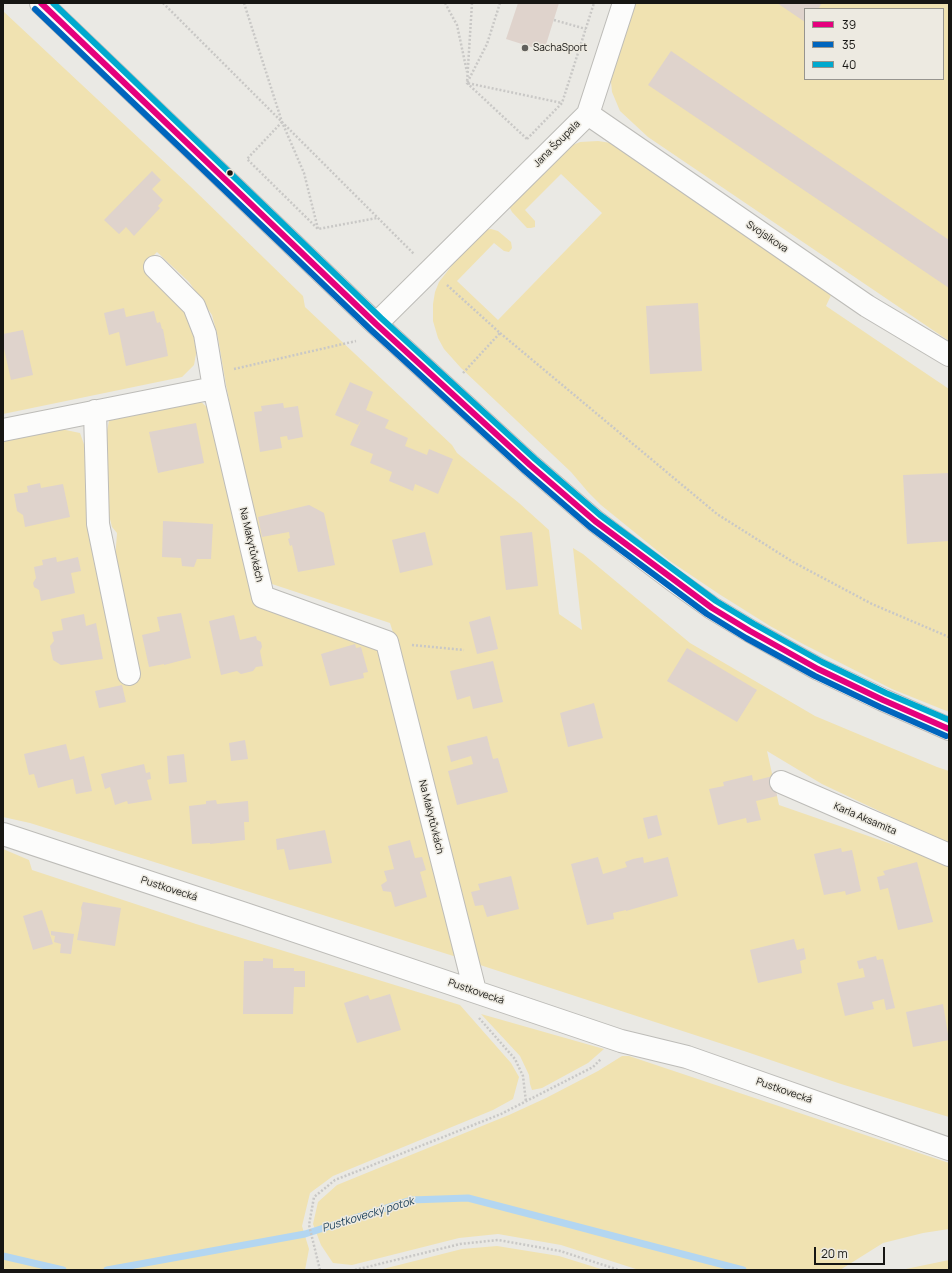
<!DOCTYPE html>
<meta charset="utf-8">
<style>
body{margin:0}
#map{position:relative;width:952px;height:1273px;overflow:hidden;background:#eae9e4;font-family:Manrope,sans-serif}
canvas{display:block}
.frame{position:absolute;inset:0;border:4px solid #171613;pointer-events:none}
.legend{position:absolute;left:804px;top:8px;width:140px;height:72px;box-sizing:border-box;background:#edeae1;border:1px solid #97958f;margin:0;padding:5px 7px;list-style:none;font-size:12px;color:#171613}
.legend li{display:flex;align-items:center;gap:8px;height:20px}
.legend b{width:20px;border:1px solid #97958f}
.scale{position:absolute;left:814px;top:1247px;width:71px;height:18px;box-sizing:border-box;border:2px solid #171613;border-top:0;padding-left:5px;font-size:12px;line-height:14px;white-space:nowrap;color:#171613;-webkit-text-stroke:3px #edeae1;paint-order:stroke}
</style>
<div id="map">
<canvas width="952" height="1273"></canvas>
<div class="frame"></div>
<ul class="legend">
<li><b style="height:5px;background:#e5007d"></b>39</li>
<li><b style="height:5px;background:#0065bd"></b>35</li>
<li><b style="height:5px;background:#00a9ce"></b>40</li>
</ul>
<div class="scale">20 m</div>
</div>
<script>
const ctx = document.querySelector('canvas').getContext('2d');
ctx.lineJoin = 'round';
function paint(path, color) {
  ctx.fillStyle = color;
  ctx.fill(path, 'evenodd');
}
function toPath(rows) {
  const path = new Path2D();
  for (const r of rows) {
    path.moveTo(r[0], r[1]);
    for (let i = 2; i < r.length; i += 2) path.lineTo(r[i], r[i + 1]);
  }
  return path;
}
function strokePath(path, color, width, dash) {
  ctx.strokeStyle = color;
  ctx.lineWidth = width;
  ctx.lineCap = dash ? 'butt' : 'round';
  ctx.setLineDash(dash || []);
  ctx.stroke(path);
}
function label(font, color, halo, rows, align = 'center') {
  ctx.font = font + ' Manrope,sans-serif';
  ctx.lineWidth = 3;
  ctx.setLineDash([]);
  ctx.textBaseline = 'middle';
  ctx.strokeStyle = halo;
  ctx.fillStyle = color;
  for (const [text, x, y, turn = 0] of rows) {
    ctx.save();
    ctx.translate(x, y);
    ctx.rotate((+turn || 0) * Math.PI / 180);
    ctx.textAlign = isNaN(turn) ? turn : align;
    if (halo) ctx.strokeText(text, 0, 0);
    ctx.fillText(text, 0, 0);
    ctx.restore();
  }
}
paint(toPath([
 [630,3,949,3,949,341,648,137,620,111,612,92,610,70],
 [805,9,943,9,943,79,805,79],
 [3,11,190,186,303,296,305,307,452,445,457,453,519,503,549,530,559,614,582,630,573,548,583,554,690,643,815,716,937,767,949,771,949,844,822,784,767,751,779,805,949,864,949,1117,841,1084,747,1052,477,964,395,639,390,623,272,584,246,488,226,385,218,338,212,315,189,282,157,252,143,266,180,305,190,321,197,349,194,365,182,377,3,414],
 [598,141,611,143,832,293,826,306,949,389,949,712,892,689,805,645,770,626,719,594,670,561,601,505,588,492,571,472,461,368,444,349,438,338,433,321,433,304,435,292,439,282,474,237,485,230,491,229,498,231,511,242,512,248,509,252,504,251,494,243,457,281,498,320,602,213,561,174,525,210,535,221,535,227,531,228,527,228,512,212,509,206,563,149,580,142],
 [199,400,210,410,257,605,383,647,463,959,30,823,3,817,3,440,56,428,80,433,86,450,123,680,140,675,121,584,115,560,117,533,112,527,109,515,106,455,107,431,109,421,115,416],
 [3,849,29,860,32,870,196,924,460,1005,511,1063,519,1077,513,1099,493,1110,333,1176,310,1193,302,1226,309,1249,305,1270,3,1270],
 [481,1014,604,1049,588,1063,542,1088,532,1090,530,1084,529,1075,520,1056],
 [622,1056,629,1056,949,1163,949,1229,923,1233,883,1243,840,1270,639,1270,561,1245,498,1234,459,1238,352,1265,333,1263,321,1245,313,1224,318,1202,337,1185,509,1115,546,1098,598,1071],
 [497,1246,559,1256,604,1270,379,1270,462,1249],
 [949,1260,949,1270,901,1270]
]), '#f0e2b1');
strokePath(toPath([
 [3,1256,63,1270],
 [107,1270,305,1234,411,1200,468,1198,743,1270]
]), '#b3d6f1', 7);
paint(toPath([
 [518,3,559,3,544,51,506,39],
 [777,3,822,3,818,9,805,9,805,22],
 [671,51,949,240,949,288,648,85],
 [152,171,161,180,152,189,163,200,158,206,160,208,134,236,126,227,119,234,104,220],
 [698,303,702,371,650,374,646,306],
 [124,308,126,317,154,311,157,323,160,322,162,329,163,329,168,356,126,366,119,332,109,335,104,313],
 [23,330,33,375,11,380,3,344,3,334],
 [350,382,373,392,366,410,389,420,385,428,408,438,405,446,427,455,429,449,453,459,438,494,415,484,413,491,389,481,392,472,370,463,373,454,350,445,361,420,358,425,335,415],
 [283,403,284,408,298,406,303,437,288,440,287,436,280,437,282,448,260,452,254,412,262,411,261,406],
 [196,423,204,463,158,473,149,432],
 [949,473,949,541,907,544,903,475],
 [40,483,41,488,63,484,70,517,25,527,23,515,17,511,14,494,28,492,27,486],
 [309,505,324,513,335,565,298,572,292,545,290,546,288,539,290,538,289,532,262,537,258,517],
 [163,521,213,524,211,559,197,559,194,567,182,566,181,558,162,557],
 [425,532,433,565,400,573,392,540],
 [532,532,538,586,506,590,500,536],
 [56,557,57,562,78,557,81,571,71,573,75,593,41,601,39,590,34,587,33,583,36,578,34,567,43,565,42,560],
 [181,613,191,658,164,665,164,664,149,667,142,635,160,631,157,617],
 [84,614,86,626,96,623,103,659,61,665,53,660,50,646,54,641,52,632,63,630,61,619],
 [234,615,240,640,256,636,257,640,261,642,262,647,260,651,263,666,256,667,253,671,241,674,237,671,221,675,209,621],
 [490,616,498,649,477,654,469,622],
 [355,644,356,648,361,647,368,672,363,673,364,678,330,686,321,654],
 [687,648,757,690,737,722,667,681],
 [493,661,503,702,473,709,470,696,457,700,450,671],
 [122,685,126,702,99,708,95,691],
 [594,703,603,738,568,747,560,713],
 [487,736,493,759,498,758,508,792,457,805,448,771,473,764,471,756,451,762,447,746],
 [245,740,248,759,231,761,229,743],
 [66,744,70,760,84,756,92,791,76,794,73,779,38,788,34,774,29,775,24,754],
 [184,754,187,782,169,784,167,756],
 [144,764,146,773,150,772,151,779,147,780,152,800,128,804,127,801,115,805,110,787,105,789,101,774],
 [752,775,753,781,773,776,777,796,756,801,761,820,747,823,746,818,718,825,709,789,724,786,723,782],
 [216,800,217,804,248,801,249,822,244,822,245,840,210,844,210,843,192,844,189,806,206,804,206,801],
 [657,815,662,835,648,839,643,818],
 [325,830,332,863,289,870,284,849,277,850,276,839],
 [410,840,415,858,422,857,426,870,420,872,427,897,395,907,391,892,383,891,381,885,387,881,384,871,394,869,388,846],
 [841,848,842,852,852,850,861,891,846,895,845,891,824,895,814,854],
 [598,857,603,874,627,867,625,862,633,859,643,857,644,863,668,857,678,896,626,911,626,910,613,913,614,919,587,925,571,864],
 [917,862,933,922,898,930,888,888,880,890,877,877,885,875,883,871],
 [511,876,519,909,487,917,483,905,475,906,471,892,480,890,478,884],
 [83,902,121,908,115,946,77,940,82,913,81,908],
 [42,910,53,944,33,950,23,916],
 [51,931,74,934,71,954,60,953,61,944,54,942,55,936,51,935],
 [794,939,797,950,804,948,806,959,800,961,802,973,758,983,750,950],
 [876,956,877,960,883,959,895,1008,886,1010,884,999,872,1002,874,1009,845,1016,837,983,865,977,863,968,859,969,857,961],
 [263,958,273,959,273,968,294,968,294,971,305,971,305,987,294,987,293,1014,243,1014,244,961,263,961],
 [390,994,401,1030,357,1043,344,1003,368,995,370,1000],
 [943,1004,949,1040,913,1047,906,1012]
]), '#dfd3cc');
const minor = toPath([
 [41,3,376,324,530,465,595,521,673,580,712,608,750,631,818,669,883,700,949,729],
 [588,114,867,306,949,355],
 [155,267,194,306,205,334,214,388,263,597,387,642,475,991],
 [376,324,588,114,624,3],
 [95,411,98,524,129,674],
 [3,430,214,388],
 [781,782,949,855],
 [3,834,245,914,621,1041,687,1057,949,1149]
]);
strokePath(minor, '#bdbcb8', 24);
strokePath(toPath([
 [163,3,414,254],
 [244,3,282,122,304,173,318,229],
 [445,3,457,25,467,72],
 [472,3,467,83,527,139],
 [500,3,487,44,467,83,562,103],
 [554,20,586,29],
 [282,122,247,159,318,229,377,218],
 [527,139,562,103,594,3],
 [447,285,500,333,463,373],
 [500,333,717,514,793,562,872,604,949,637],
 [234,369,356,341],
 [412,645,464,650],
 [479,1018,515,1059,523,1076,526,1102],
 [320,1270,309,1225,314,1197,335,1180,501,1114,593,1067,601,1059],
 [355,1270,460,1244,498,1240,560,1251,619,1270]
]), '#c9c8c6', 2.5, [2, 2]);
strokePath(minor, '#fcfcfb', 22);
strokePath(toPath([
 [41,3,376,324,530,465,595,521,712,608,750,631,818,669,883,700,949,729]
]), '#e5007d', 6);
strokePath(toPath([
 [35,9,371,330,525,471,590,527,707,614,746,638,815,676,880,707,946,736]
]), '#0065bd', 6);
strokePath(toPath([
 [53,3,381,318,535,459,600,515,716,601,754,624,822,662,886,693,949,720]
]), '#00a9ce', 6);
for (const [x, y, r, color] of [
 [525,48,4,"#61605c"],
 [230,173,3.5,"#171613"]
]) {
  const dot = new Path2D();
  dot.arc(x, y, r, 0, 2 * Math.PI);
  ctx.fillStyle = color;
  ctx.fill(dot);
  strokePath(dot, '#edeae1', 1.5);
}
label('10px', '#171613', '#edeae1', [
 ["SachaSport",533,48]
], 'left');
label('10px', '#171613', '#edeae1', [
 ["Jana Šoupala",557,144,-45],
 ["Svojsíkova",767,237,34],
 ["Na Makytůvkách",251,545,77],
 ["Na Makytůvkách",431,817,76],
 ["Karla Aksamita",865,819,23],
 ["Pustkovecká",169,889,18],
 ["Pustkovecká",476,992,19],
 ["Pustkovecká",784,1091,19]
]);
label('italic 11px', '#183d57', '#edeae1', [
 ["Pustkovecký potok",368,1215,-17]
]);
</script>
